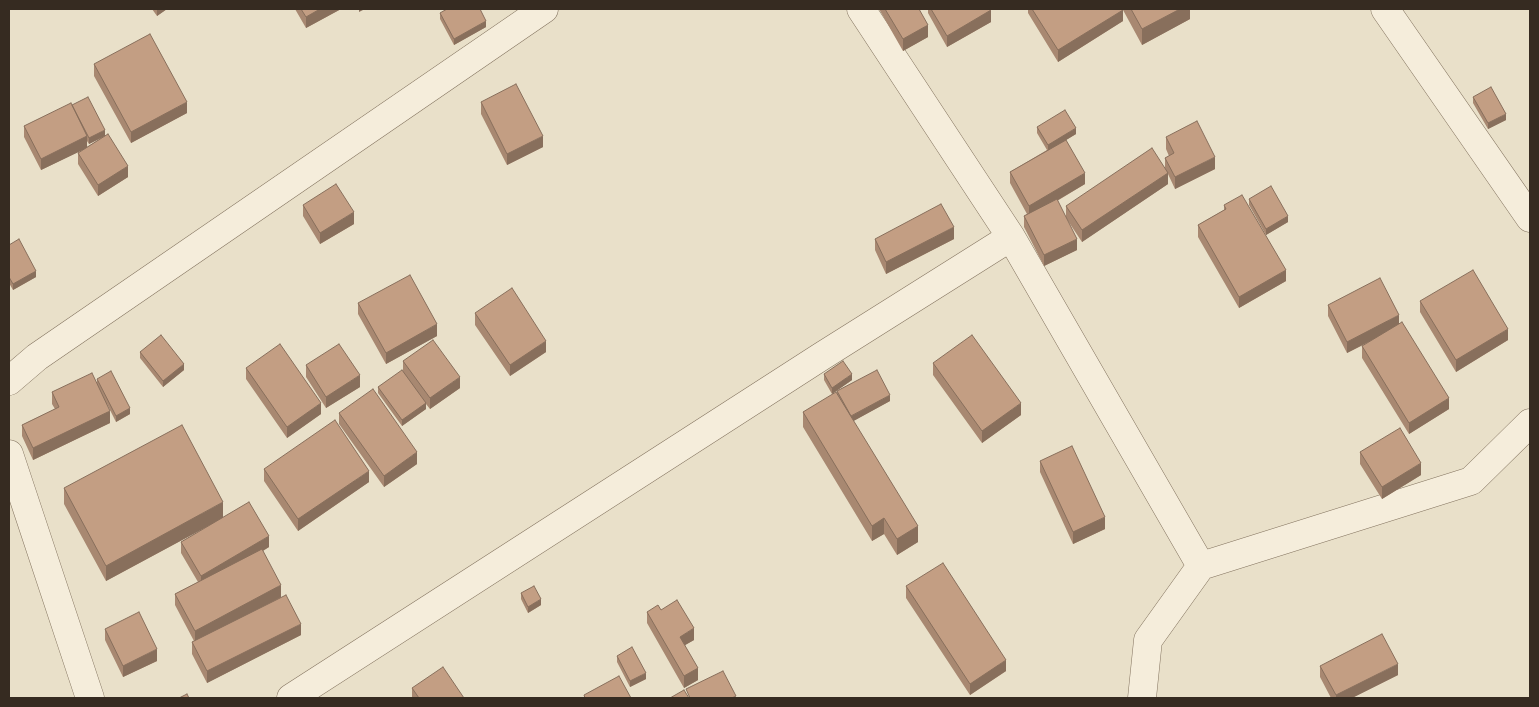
<!DOCTYPE html>
<style>
body{margin:0}
#map{position:relative;width:1539px;height:707px;overflow:hidden;background:#e9e0c9;font-family:"Source Serif 4",serif}
canvas{display:block}
.frame{position:absolute;inset:0;border:10px solid #362b21;pointer-events:none}
</style>
<div id="map">
<canvas width="1539" height="707"></canvas>
<div class="frame"></div>
</div>
<script>
const ctx = document.querySelector('canvas').getContext('2d');
ctx.lineJoin = 'round';
function toPath(rows) {
  const path = new Path2D();
  for (const r of rows) {
    path.moveTo(r[0], r[1]);
    for (let i = 2; i < r.length; i += 2) path.lineTo(r[i], r[i + 1]);
  }
  return path;
}
function strokePath(path, color, width, dash) {
  ctx.strokeStyle = color;
  ctx.lineWidth = width;
  ctx.lineCap = dash ? 'butt' : 'round';
  ctx.setLineDash(dash || []);
  ctx.stroke(path);
}
function paint(path, color) {
  ctx.fillStyle = color;
  ctx.fill(path, 'evenodd');
}
const minor = toPath([
 [861,9,1011,237],
 [1385,9,1530,218],
 [9,381,37,357,544,9],
 [9,454,90,698],
 [291,698,822,356,1011,237,1201,566,1471,481,1530,423],
 [1142,698,1148,640,1201,566]
]);
strokePath(minor, '#83735f', 29);
strokePath(minor, '#f5eddb', 28);
paint(toPath([
 [152,9,167,9,157,16],
 [295,9,341,9,306,28],
 [879,9,919,9,928,37,903,51],
 [928,9,990,9,991,22,947,47,928,13],
 [1028,9,1190,9,1190,19,1142,45,1123,10,1123,21,1058,62,1028,13],
 [440,13,486,27,454,45,440,19],
 [94,64,187,113,131,143,94,76],
 [1473,97,1506,120,1488,129,1473,103],
 [481,102,543,147,507,165,481,114],
 [72,105,105,136,128,177,98,196,78,164,78,153,84,149,41,170,24,137,24,126],
 [103,137,87,147,87,141,89,144],
 [1037,127,1076,134,1066,140,1085,184,1057,201,1066,217,1066,206,1165,169,1165,158,1169,156,1166,149,1166,137,1215,169,1175,189,1168,174,1168,184,1082,242,1066,218,1077,250,1044,266,1024,227,1024,216,1027,214,1010,183,1010,172,1047,150,1037,133],
 [1249,199,1288,222,1266,235,1249,205],
 [303,205,354,224,320,244,303,216],
 [1224,205,1286,281,1239,308,1198,237,1198,225,1224,210],
 [875,239,954,239,886,274,875,250],
 [9,245,36,277,13,290,9,283],
 [1420,301,1508,340,1456,372,1420,312],
 [358,303,437,336,386,364,358,314],
 [1328,305,1399,324,1449,409,1409,434,1362,358,1362,346,1373,340,1347,353,1328,316],
 [475,313,546,352,510,376,475,325],
 [140,352,184,370,163,387,140,358],
 [403,361,460,388,430,409,426,404,426,409,402,426,378,393,378,387,403,371],
 [933,363,1021,415,982,443,933,375],
 [306,365,360,387,326,408,306,377],
 [246,368,321,414,287,438,246,379],
 [824,374,852,380,832,394,824,380],
 [97,379,130,414,116,422,107,404,110,423,33,460,22,436,22,425,55,409,52,404,52,392,97,383],
 [837,391,890,401,853,421,918,542,897,555,884,534,872,541,803,427,803,412,837,393],
 [339,413,417,464,384,487,339,424],
 [1360,452,1421,475,1382,499,1360,464],
 [1040,461,1105,529,1073,544,1040,472],
 [264,469,369,482,298,531,264,481],
 [64,488,223,518,269,547,263,551,281,597,301,635,207,683,192,654,192,642,194,641,175,605,175,594,198,582,181,553,181,542,210,525,106,581,64,504],
 [906,586,1006,671,970,695,906,598],
 [521,593,541,605,528,613,521,599],
 [661,610,694,640,685,645,698,680,684,688,647,623,647,612],
 [105,629,157,661,123,677,105,640],
 [617,656,646,679,630,687,617,662],
 [1320,666,1398,675,1352,698,1331,698,1320,677],
 [412,688,464,698,412,698]
]), '#a88871');
paint(toPath([
 [157,9,167,9,157,16],
 [320,9,341,9,306,28,306,17],
 [359,9,365,9,359,12],
 [1180,9,1190,9,1190,19,1142,45,1142,29],
 [991,10,991,22,947,47,947,36],
 [1123,10,1123,21,1058,62,1058,50],
 [486,21,486,27,454,45,454,39],
 [928,25,928,37,903,51,903,39],
 [187,102,187,113,131,143,131,132],
 [1506,114,1506,120,1488,129,1488,123],
 [1076,128,1076,134,1048,151,1048,145],
 [105,130,105,136,89,144,89,138],
 [87,136,87,148,41,170,41,159],
 [543,136,543,147,507,165,507,154],
 [1215,157,1215,169,1175,189,1175,177],
 [128,166,128,177,98,196,98,185],
 [1085,173,1085,184,1029,217,1029,206],
 [1168,173,1168,184,1082,242,1082,230],
 [354,212,354,224,320,244,320,233],
 [1288,216,1288,222,1266,235,1266,229],
 [954,227,954,239,886,274,886,262],
 [1077,239,1077,250,1044,266,1044,255],
 [1286,270,1286,281,1239,308,1239,297],
 [36,271,36,277,13,290,13,284],
 [1399,315,1399,326,1347,353,1347,342],
 [437,324,437,336,386,364,386,353],
 [1508,329,1508,340,1456,372,1456,360],
 [546,341,546,352,510,376,510,365],
 [184,364,184,370,163,387,163,381],
 [852,374,852,380,832,394,832,388],
 [360,375,360,387,326,408,326,397],
 [460,377,460,388,430,409,430,398],
 [890,395,890,401,850,423,850,417],
 [1449,398,1449,409,1409,434,1409,423],
 [321,403,321,414,287,438,287,427],
 [426,403,426,409,402,426,402,420],
 [1021,403,1021,415,982,443,982,431],
 [130,408,130,414,116,422,116,416],
 [110,411,110,423,33,460,33,448],
 [417,452,417,464,384,487,384,476],
 [1421,463,1421,475,1382,499,1382,487],
 [369,471,369,482,298,531,298,519],
 [223,502,223,518,106,581,106,566],
 [1105,517,1105,529,1073,544,1073,532],
 [884,518,884,534,872,541,872,526],
 [918,526,918,542,897,555,897,539],
 [269,536,269,547,201,587,201,576],
 [281,585,281,597,195,642,195,631],
 [541,599,541,605,528,613,528,607],
 [301,624,301,635,207,683,207,671],
 [694,628,694,640,680,648,680,637],
 [157,649,157,661,123,677,123,666],
 [1006,660,1006,671,970,695,970,684],
 [1398,664,1398,675,1352,698,1336,698,1336,695],
 [698,668,698,680,684,688,684,676],
 [646,673,646,679,630,687,630,681]
]), '#886f5c');
const building = toPath([
 [301,9,320,9,306,17,301,9],
 [447,9,480,9,486,21,454,39,440,13,447,9],
 [885,9,919,9,928,25,903,39,885,9],
 [931,9,990,9,991,10,947,36,931,9],
 [1032,9,1122,9,1123,10,1058,50,1032,9],
 [1131,9,1180,9,1142,29,1131,9],
 [150,34,187,102,131,132,94,64,150,34],
 [516,84,543,136,507,154,481,102,516,84],
 [1491,87,1506,114,1488,123,1473,97,1491,87],
 [88,97,105,130,89,138,72,105,88,97],
 [71,103,87,136,41,159,24,126,71,103],
 [1065,110,1076,128,1048,145,1037,127,1065,110],
 [1197,121,1215,157,1175,177,1165,158,1174,153,1166,137,1197,121],
 [108,134,128,166,98,185,78,153,108,134],
 [1066,140,1085,173,1029,206,1010,172,1066,140],
 [1152,148,1168,173,1082,230,1066,206,1152,148],
 [336,184,354,212,320,233,303,205,336,184],
 [1271,186,1288,216,1266,229,1249,199,1271,186],
 [1242,195,1286,270,1239,297,1198,225,1226,209,1224,205,1242,195],
 [1057,199,1077,239,1044,255,1024,216,1057,199],
 [941,204,954,227,886,262,875,239,941,204],
 [19,239,36,271,13,284,9,277,9,245,19,239],
 [1473,270,1508,329,1456,360,1420,301,1473,270],
 [410,275,437,324,386,353,358,303,410,275],
 [1380,278,1399,315,1347,342,1328,305,1380,278],
 [512,288,546,341,510,365,475,313,512,288],
 [1402,322,1449,398,1409,423,1362,346,1402,322],
 [161,335,184,364,163,381,140,352,161,335],
 [972,335,1021,403,982,431,933,363,972,335],
 [433,340,460,377,430,398,403,361,433,340],
 [280,344,321,403,287,427,246,368,280,344],
 [339,344,360,375,326,397,306,365,339,344],
 [843,361,852,374,832,388,824,374,843,361],
 [402,370,426,403,402,420,378,387,402,370],
 [877,370,890,395,851,416,837,391,877,370],
 [111,371,130,408,116,416,97,379,111,371],
 [92,373,110,411,33,448,22,425,59,407,52,392,92,373],
 [373,389,417,452,384,476,339,413,373,389],
 [836,392,918,526,897,539,884,518,872,526,803,412,836,392],
 [335,420,369,471,298,519,264,469,335,420],
 [182,425,223,502,106,566,64,488,182,425],
 [1400,428,1421,463,1382,487,1360,452,1400,428],
 [1072,446,1105,517,1073,532,1040,461,1072,446],
 [249,502,269,536,201,576,181,542,249,502],
 [262,549,281,585,195,631,175,594,262,549],
 [943,563,1006,660,970,684,906,586,943,563],
 [534,586,541,599,528,607,521,593,534,586],
 [286,595,301,624,207,671,192,642,286,595],
 [677,600,694,628,680,637,698,668,684,676,647,612,658,605,661,610,677,600],
 [139,612,157,649,123,666,105,629,139,612],
 [1382,634,1398,664,1336,695,1320,666,1382,634],
 [632,647,646,673,630,681,617,656,632,647],
 [443,667,464,698,419,698,412,688,443,667],
 [723,671,736,696,732,698,690,698,686,689,723,671],
 [619,676,631,698,585,698,584,695,619,676],
 [684,690,689,698,670,698,684,690],
 [187,694,189,698,179,698,187,694]
]);
paint(building, '#c39e83');
strokePath(building, '#886f5c', 1);
</script>
